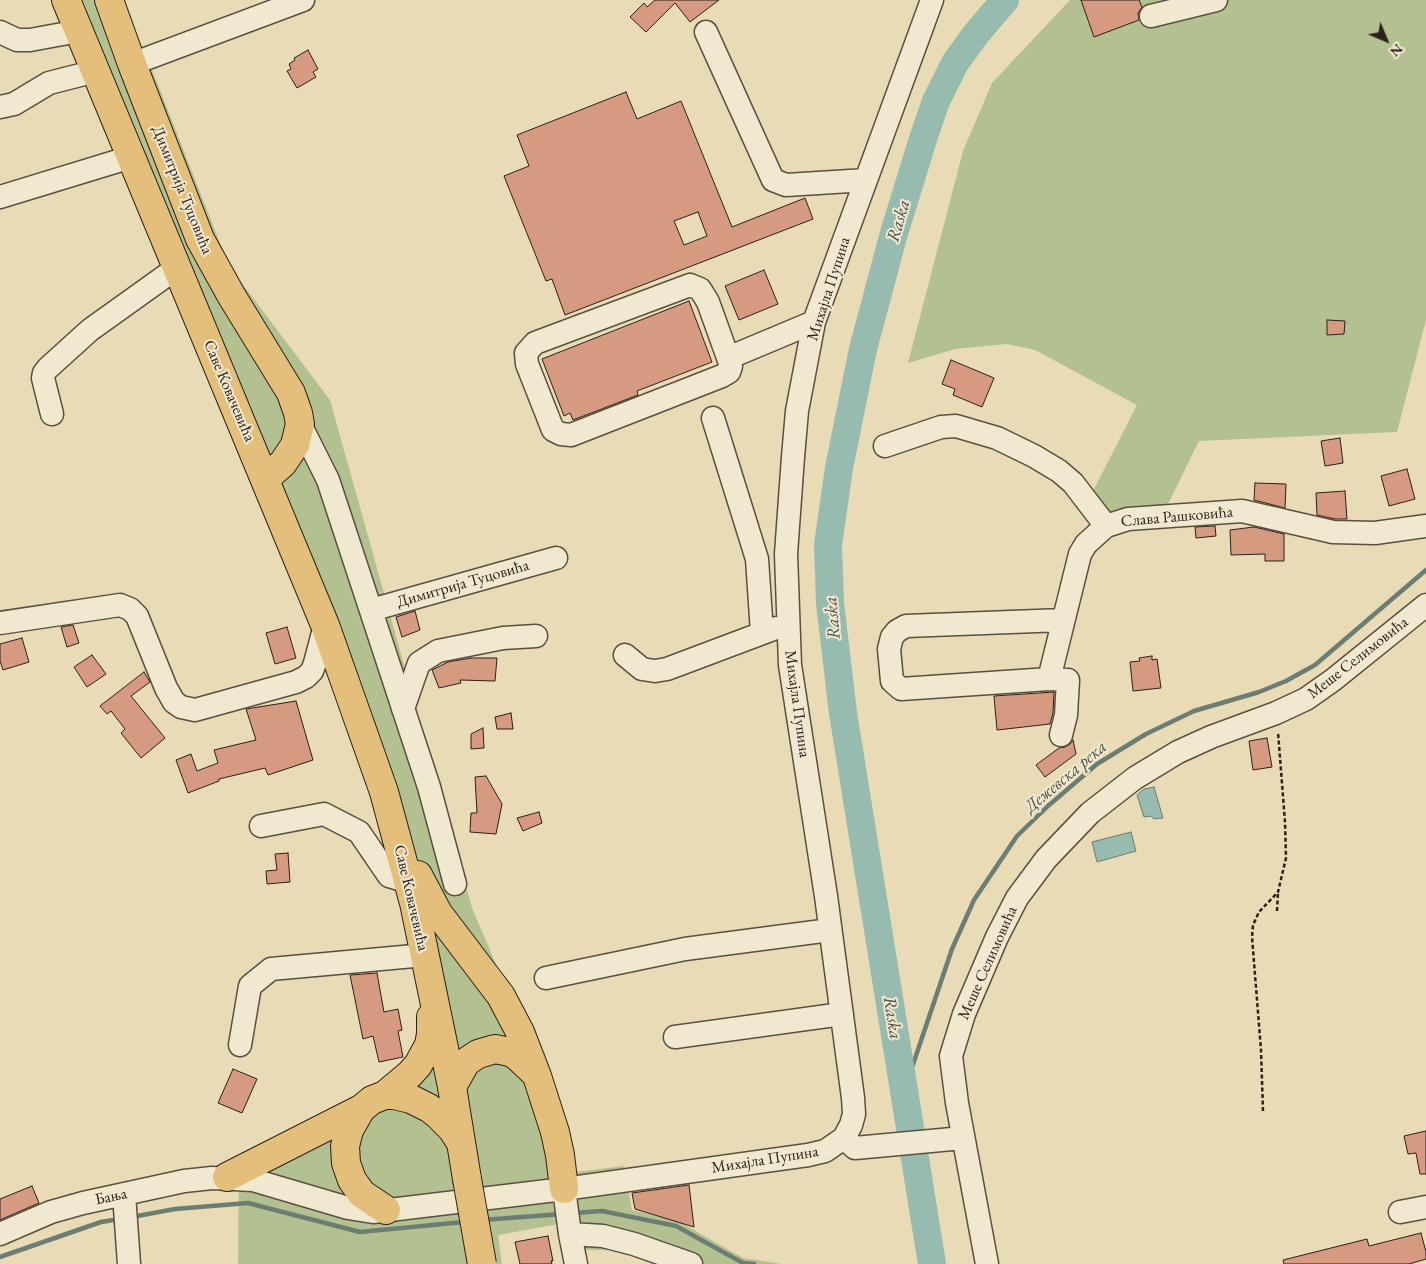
<!DOCTYPE html>
<meta charset="utf-8">
<style>
body{margin:0}
#map{position:relative;width:1426px;height:1264px;overflow:hidden;background:#e9dbb6;font-family:"EB Garamond",serif}
canvas{display:block}
.north{position:absolute;left:1361px;top:15px;width:50px;height:50px;-webkit-text-stroke:4px #f1e8d0;paint-order:stroke;rotate:135deg;font-size:14px;font-weight:700;line-height:20px;text-align:center;color:#2b201b}
.north::after{content:'';display:block;margin:auto;width:18px;height:22px;background:#2b201b;clip-path:polygon(50% 0,100% 100%,50% 72%,0 100%)}
</style>
<div id="map">
<canvas width="1426" height="1264"></canvas>
<div class="north">N</div>
</div>
<script>
const ctx = document.querySelector('canvas').getContext('2d');
ctx.lineJoin = 'round';
function paint(path, color) {
  ctx.fillStyle = color;
  ctx.fill(path, 'evenodd');
}
function toPath(rows) {
  const path = new Path2D();
  for (const r of rows) {
    path.moveTo(r[0], r[1]);
    for (let i = 2; i < r.length; i += 2) path.lineTo(r[i], r[i + 1]);
  }
  return path;
}
function strokePath(path, color, width, dash) {
  ctx.strokeStyle = color;
  ctx.lineWidth = width;
  ctx.lineCap = dash ? 'butt' : 'round';
  ctx.setLineDash(dash || []);
  ctx.stroke(path);
}
function label(font, color, halo, rows, align = 'center') {
  ctx.font = font + ' "EB Garamond",serif';
  ctx.lineWidth = 4;
  ctx.setLineDash([]);
  ctx.textBaseline = 'middle';
  ctx.strokeStyle = halo;
  ctx.fillStyle = color;
  for (const [text, x, y, turn = 0] of rows) {
    ctx.save();
    ctx.translate(x, y);
    ctx.rotate((+turn || 0) * Math.PI / 180);
    ctx.textAlign = isNaN(turn) ? turn : align;
    if (halo) ctx.strokeText(text, 0, 0);
    ctx.fillText(text, 0, 0);
    ctx.restore();
  }
}
paint(toPath([
 [60,0,122,0,153,72,229,266,330,400,472,908,544,1076,575,1172,624,1166,632,1210,680,1222,743,1258,782,1264,668,1264,620,1250,562,1250,559,1224,498,1235,502,1264,238,1264,239,1156,346,1106,396,1075,429,1025,408,904,364,755],
 [1070,0,1426,0,1426,320,1397,432,1199,441,1167,506,1104,514,1091,495,1137,405,1035,350,1007,344,955,349,908,363,963,151,992,83]
]), '#b3c191');
const water = toPath([
 [1154,787,1163,818,1154,819,1151,816,1144,817,1137,795,1144,789,1154,787],
 [1131,832,1136,851,1097,862,1092,842,1131,832]
]);
paint(water, '#97bbae');
strokePath(water, '#6c7d73', 1);
strokePath(toPath([
 [903,1094,952,949,974,900,1017,836,1048,806,1097,764,1146,734,1194,711,1259,692,1286,681,1315,665,1426,570],
 [574,1213,602,1211,676,1226,743,1263,754,1264],
 [132,1217,175,1209,248,1203,360,1232,464,1222],
 [482,1220,562,1214],
 [0,1257,101,1222,120,1219]
]), '#6c7d73', 4.5);
strokePath(toPath([
 [932,1264,843,713,830,603,828,545,839,468,863,349,894,233,924,136,936,101,955,63,976,34,1005,0]
]), '#97bbae', 28);
const building = toPath([
 [655,0,719,0,690,22,675,3,646,32,630,17,644,3,647,7,655,0],
 [1081,0,1139,0,1142,7,1138,13,1139,20,1094,37,1081,0],
 [308,50,318,69,313,72,316,77,297,88,287,71,291,69,289,64,295,60,294,58,308,50],
 [626,92,637,119,681,101,732,227,805,198,813,219,565,315,552,279,546,281,504,176,529,166,517,135,626,92],
 [698,212,707,236,684,245,674,221,698,212],
 [764,270,778,304,739,320,725,286,764,270],
 [689,301,712,362,637,391,638,395,573,420,570,413,564,416,542,359,689,301],
 [1327,320,1345,321,1344,334,1327,335,1327,320],
 [951,360,994,378,982,407,953,395,955,389,942,384,951,360],
 [1340,438,1343,463,1325,466,1321,441,1340,438],
 [1407,469,1415,499,1389,506,1381,476,1407,469],
 [1255,483,1286,484,1285,508,1254,500,1255,483],
 [1345,491,1347,519,1335,519,1317,515,1316,493,1345,491],
 [1215,526,1216,536,1196,538,1195,527,1215,526],
 [1254,527,1284,534,1284,561,1265,561,1265,554,1231,555,1230,530,1254,527],
 [415,611,420,630,402,637,396,617,415,611],
 [73,625,79,643,67,647,61,627,73,625],
 [287,627,296,658,275,664,266,633,287,627],
 [22,638,29,662,3,670,0,661,0,644,22,638],
 [92,655,106,674,87,687,74,667,92,655],
 [1152,656,1152,660,1157,659,1161,688,1133,691,1130,662,1140,661,1139,658,1152,656],
 [471,658,497,658,495,681,460,680,461,683,439,688,432,670,448,662,471,658],
 [144,672,150,682,131,696,165,738,141,758,121,733,125,729,111,711,107,714,100,706,144,672],
 [1054,692,1053,713,1050,724,997,730,994,696,1054,692],
 [296,701,313,760,268,775,265,768,219,779,219,781,188,793,176,760,191,754,197,771,218,763,214,750,256,740,246,709,296,701],
 [511,713,513,729,497,729,495,717,511,713],
 [483,728,484,748,471,749,471,734,483,728],
 [1267,738,1272,767,1253,770,1249,741,1267,738],
 [1073,740,1076,754,1045,777,1036,765,1059,748,1065,747,1070,744,1073,740],
 [486,776,502,804,496,834,470,832,471,813,477,813,475,777,486,776],
 [539,812,542,823,523,831,517,818,539,812],
 [288,853,290,882,267,884,266,871,277,870,275,854,288,853],
 [377,973,384,1012,398,1009,402,1030,398,1031,403,1057,379,1062,373,1036,363,1039,350,975,377,973],
 [233,1069,257,1079,242,1113,218,1103,233,1069],
 [1426,1131,1426,1174,1420,1174,1416,1153,1408,1154,1404,1136,1426,1131],
 [689,1185,694,1227,635,1209,632,1193,689,1185],
 [32,1186,39,1203,0,1220,0,1199,32,1186],
 [1421,1233,1426,1252,1426,1259,1409,1264,1284,1264,1283,1260,1367,1239,1369,1246,1421,1233],
 [548,1236,553,1261,551,1261,552,1264,520,1264,515,1242,548,1236]
]);
paint(building, '#d59a80');
strokePath(building, '#2b201b', 1);
const minor = toPath([
 [1151,16,1216,0],
 [0,32,17,40,30,40,79,31],
 [706,32,773,180,786,185,866,180],
 [132,64,303,0],
 [0,107,14,104,49,83,96,71],
 [0,197,131,157],
 [690,285,700,289,708,302,731,366,729,372,722,376,571,435,561,434,553,430,527,364,526,353,535,343,690,285],
 [728,358,814,322],
 [52,414,43,378,44,373,48,368,90,330,178,267],
 [713,418,757,559,762,633],
 [300,424,328,480,429,787,455,884],
 [885,446,941,427,956,426,997,438,1034,456,1059,471,1073,483,1106,526],
 [371,610,556,558],
 [1063,620,906,626,897,631,892,637,889,649,892,681,901,689,1049,679,1080,554,1086,544,1106,526,1128,519,1242,511,1333,532,1375,533,1426,526],
 [0,623,120,605,130,609,137,616,166,688,174,702,181,707,195,710,296,682,306,677,312,671,315,663,325,625],
 [625,655,642,669,655,671,667,669,776,628],
 [1049,679,1068,680,1066,715,1061,735],
 [403,709,419,663,438,651,503,638,536,636],
 [261,826,324,814,359,832,389,876,409,882],
 [546,978,685,949,830,930],
 [675,1037,842,1014],
 [240,1045,250,986,271,969,425,955],
 [844,1138,855,1148,963,1138],
 [564,1189,570,1234,603,1236,634,1244,691,1264],
 [124,1194,129,1264],
 [1400,1212,1426,1207],
 [0,1234,51,1212,83,1203,184,1181,212,1178,253,1180,348,1208,373,1212,564,1189,808,1155,825,1151,844,1138,851,1125,854,1114,853,1098,826,896,790,665,786,554,793,457,797,411,814,322,932,0],
 [570,1234,576,1264],
 [987,1264,957,1103,951,1056,964,1014,997,937,1017,898,1046,859,1090,813,1135,778,1178,752,1211,737,1276,713,1306,699,1333,680,1426,605]
]);
const major = toPath([
 [66,0,325,625,384,792,414,903,452,1087,467,1179],
 [109,0,132,64,200,239,231,295,291,393,298,413,300,424,295,445,283,463,265,479],
 [418,875,438,913,501,996,520,1032,537,1076,555,1132,560,1155,564,1189],
 [452,1087,466,1062,478,1054,495,1049,510,1052,517,1056,536,1074],
 [385,1095,410,1074,418,1065,429,1045,431,1034,431,1017],
 [227,1177,361,1109],
 [386,1210,362,1194,352,1180,346,1163,345,1146,349,1130,361,1109,372,1100,385,1095,394,1095,411,1099,429,1108,438,1115,452,1129,461,1143]
]);
strokePath(minor, '#5a4f42', 25);
strokePath(major, '#2b201b', 30);
strokePath(toPath([
 [1277,911,1278,893],
 [1263,1111,1261,1050,1252,937,1253,925,1259,912,1278,892,1286,858,1285,822,1278,732]
]), '#2b201b', 2.5, [4, 2.5]);
strokePath(minor, '#f1e8d0', 22);
strokePath(major, '#e4be7b', 28);
const majorBridge = toPath([
 [467,1179,482,1264]
]);
strokePath(majorBridge, '#2b201b', 30, []);
strokePath(majorBridge, '#e4be7b', 28);
label('16px', '#2b201b', '#f1e8d0', [
 ["Димитрија Туцовића",182,190,68],
 ["Михајла Пупина",829,289,-72],
 ["Саве Ковачевића",229,391,67],
 ["Слава Рашковића",1177,517,-5],
 ["Димитрија Туцовића",463,584,-16],
 ["Меше Селимовића",1358,658,-38],
 ["Михајла Пупина",797,704,82],
 ["Саве Ковачевића",411,898,77],
 ["Меше Селимовића",988,963,-66],
 ["Михајла Пупина",765,1160,-9],
 ["Бања",111,1197,-12]
]);
label('italic 18px', '#4b4e47', '#f1e8d0', [
 ["Raska",899,221,-74],
 ["Raska",833,618,-95],
 ["Дежевска река",1066,777,-40],
 ["Raska",892,1018,81]
]);
</script>
